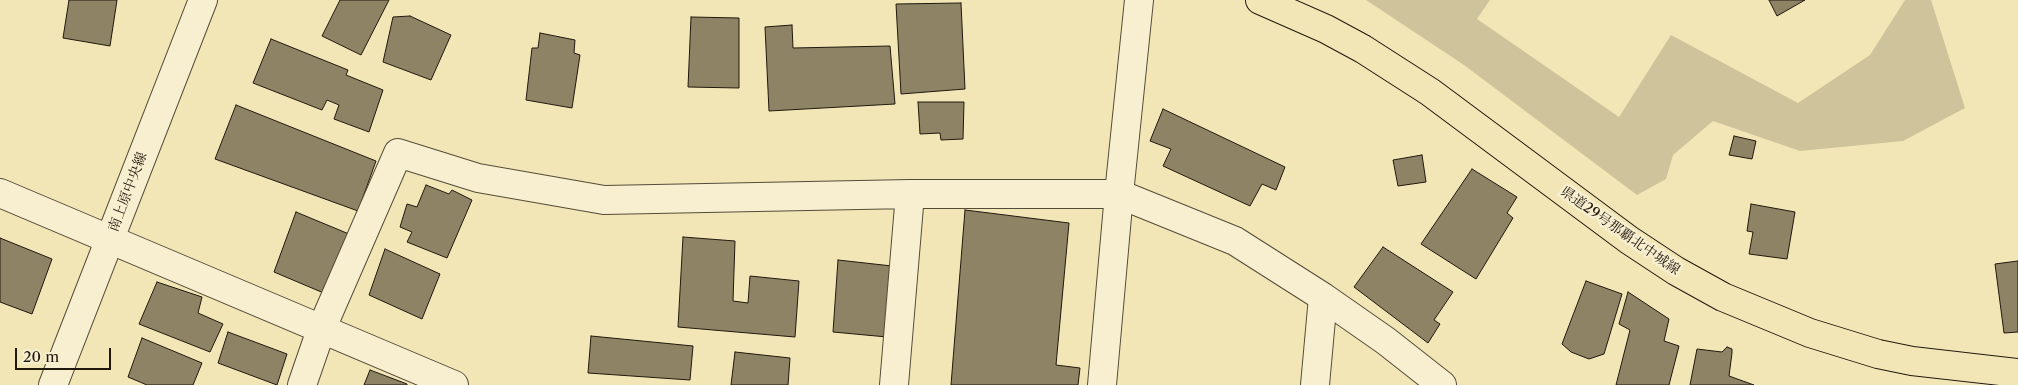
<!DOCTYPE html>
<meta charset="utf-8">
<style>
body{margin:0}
#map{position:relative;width:2018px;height:385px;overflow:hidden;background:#f2e6b7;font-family:"Libre Caslon Text",serif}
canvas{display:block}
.scale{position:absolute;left:15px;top:348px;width:96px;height:22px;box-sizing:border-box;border:2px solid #21180d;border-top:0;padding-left:6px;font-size:15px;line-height:18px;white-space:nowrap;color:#21180d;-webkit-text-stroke:4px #f7efd0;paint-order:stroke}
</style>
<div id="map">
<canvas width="2018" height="385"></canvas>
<div class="scale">20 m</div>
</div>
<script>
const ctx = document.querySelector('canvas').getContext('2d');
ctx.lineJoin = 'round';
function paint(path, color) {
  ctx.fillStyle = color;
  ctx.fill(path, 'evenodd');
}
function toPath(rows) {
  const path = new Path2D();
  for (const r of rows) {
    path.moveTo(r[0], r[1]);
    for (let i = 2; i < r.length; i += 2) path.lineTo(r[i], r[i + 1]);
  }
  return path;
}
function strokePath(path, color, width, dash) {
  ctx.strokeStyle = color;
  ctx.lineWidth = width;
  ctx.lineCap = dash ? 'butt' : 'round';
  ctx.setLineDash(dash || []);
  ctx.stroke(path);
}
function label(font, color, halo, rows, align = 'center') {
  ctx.font = font + ' "Libre Caslon Text","Noto Serif JP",serif';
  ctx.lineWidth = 5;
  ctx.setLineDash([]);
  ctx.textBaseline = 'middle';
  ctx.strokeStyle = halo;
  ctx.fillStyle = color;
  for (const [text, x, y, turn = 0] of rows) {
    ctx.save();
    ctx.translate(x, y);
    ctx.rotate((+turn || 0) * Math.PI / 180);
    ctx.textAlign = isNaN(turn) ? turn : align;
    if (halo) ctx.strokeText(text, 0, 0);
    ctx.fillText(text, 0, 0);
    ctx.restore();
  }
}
paint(toPath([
 [1366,0,1490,0,1477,19,1619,117,1671,35,1798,103,1870,55,1905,0,1931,0,1965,108,1903,141,1800,151,1713,121,1673,155,1666,179,1637,195,1464,65]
]), '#cec39a');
const building = toPath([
 [69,0,117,0,110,46,63,38,69,0],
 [340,0,389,0,361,55,322,36,340,0],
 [1769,0,1805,0,1777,16,1769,0],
 [961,3,965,89,901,94,896,4,961,3],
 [410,16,451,35,431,80,383,62,393,17,410,16],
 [691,17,739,18,739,88,688,87,691,17],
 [792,25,793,48,890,46,895,104,769,111,765,27,792,25],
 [540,33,575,40,574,53,580,55,572,108,526,100,532,48,538,48,540,33],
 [271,39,348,70,346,75,383,90,369,132,334,119,339,105,327,100,322,110,253,83,271,39],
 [918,102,964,102,963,139,941,140,940,133,920,134,918,102],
 [236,105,376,161,358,211,215,159,236,105],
 [1163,109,1285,167,1276,190,1262,184,1250,206,1163,166,1171,149,1150,141,1163,109],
 [1734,136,1756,141,1752,159,1729,155,1734,136],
 [1422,155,1426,182,1398,186,1393,160,1422,155],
 [1472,169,1517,197,1507,213,1513,218,1476,279,1421,244,1472,169],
 [426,185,449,194,452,190,472,200,447,258,407,242,412,232,400,227,407,204,417,207,426,185],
 [1751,204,1795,212,1787,259,1749,254,1753,232,1747,231,1751,204],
 [965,210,1069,223,1056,365,1080,368,1078,385,951,385,965,210],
 [296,212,349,234,326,294,274,272,296,212],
 [683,237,735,241,733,301,748,303,750,276,799,281,795,337,678,327,683,237],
 [0,238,52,259,32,314,0,302,0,238],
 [1383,247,1453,292,1434,320,1440,324,1428,343,1354,287,1383,247],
 [385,249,440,274,422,319,369,295,385,249],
 [838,260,892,266,887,337,833,332,838,260],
 [2018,261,2018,332,2004,333,1995,264,2018,261],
 [1586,281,1622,294,1604,354,1589,359,1571,352,1562,344,1586,281],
 [157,282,202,297,198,313,223,324,210,352,139,324,157,282],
 [1628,292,1669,319,1664,341,1679,346,1669,385,1616,385,1630,330,1619,324,1628,292],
 [228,332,287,354,277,385,218,363,228,332],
 [591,336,693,346,690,380,588,373,591,336],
 [142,338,202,363,193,385,147,385,128,377,142,338],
 [1727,347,1732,349,1732,353,1729,376,1754,385,1690,385,1697,349,1722,352,1727,347],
 [735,352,790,358,788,385,731,385,735,352],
 [370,370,407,384,407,385,364,385,370,370]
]);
paint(building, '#8e8365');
strokePath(building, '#21180d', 1);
const minor = toPath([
 [1139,0,1119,194,1235,241,1323,297],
 [0,193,454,385],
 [302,385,321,330,398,153,478,178,604,200,910,194],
 [894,385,910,194,1119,194,1102,385],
 [1315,385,1323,297,1386,341,1442,385]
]);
const tertiary = toPath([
 [53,385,203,0]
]);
const primary = toPath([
 [1260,0,1326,29,1363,49,1430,92,1629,240,1676,271,1723,297,1810,333,1878,354,1912,361,2018,373]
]);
strokePath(minor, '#554c38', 30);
strokePath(tertiary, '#554c38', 30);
strokePath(primary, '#21180d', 30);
strokePath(minor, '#f7efd0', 28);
strokePath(tertiary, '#f7efd0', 28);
strokePath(primary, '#f2e6b7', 28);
label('14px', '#21180d', '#f7efd0', [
 ["南上原中央線",128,192,-69],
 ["県道29号那覇北中城線",1620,231,35]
]);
</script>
